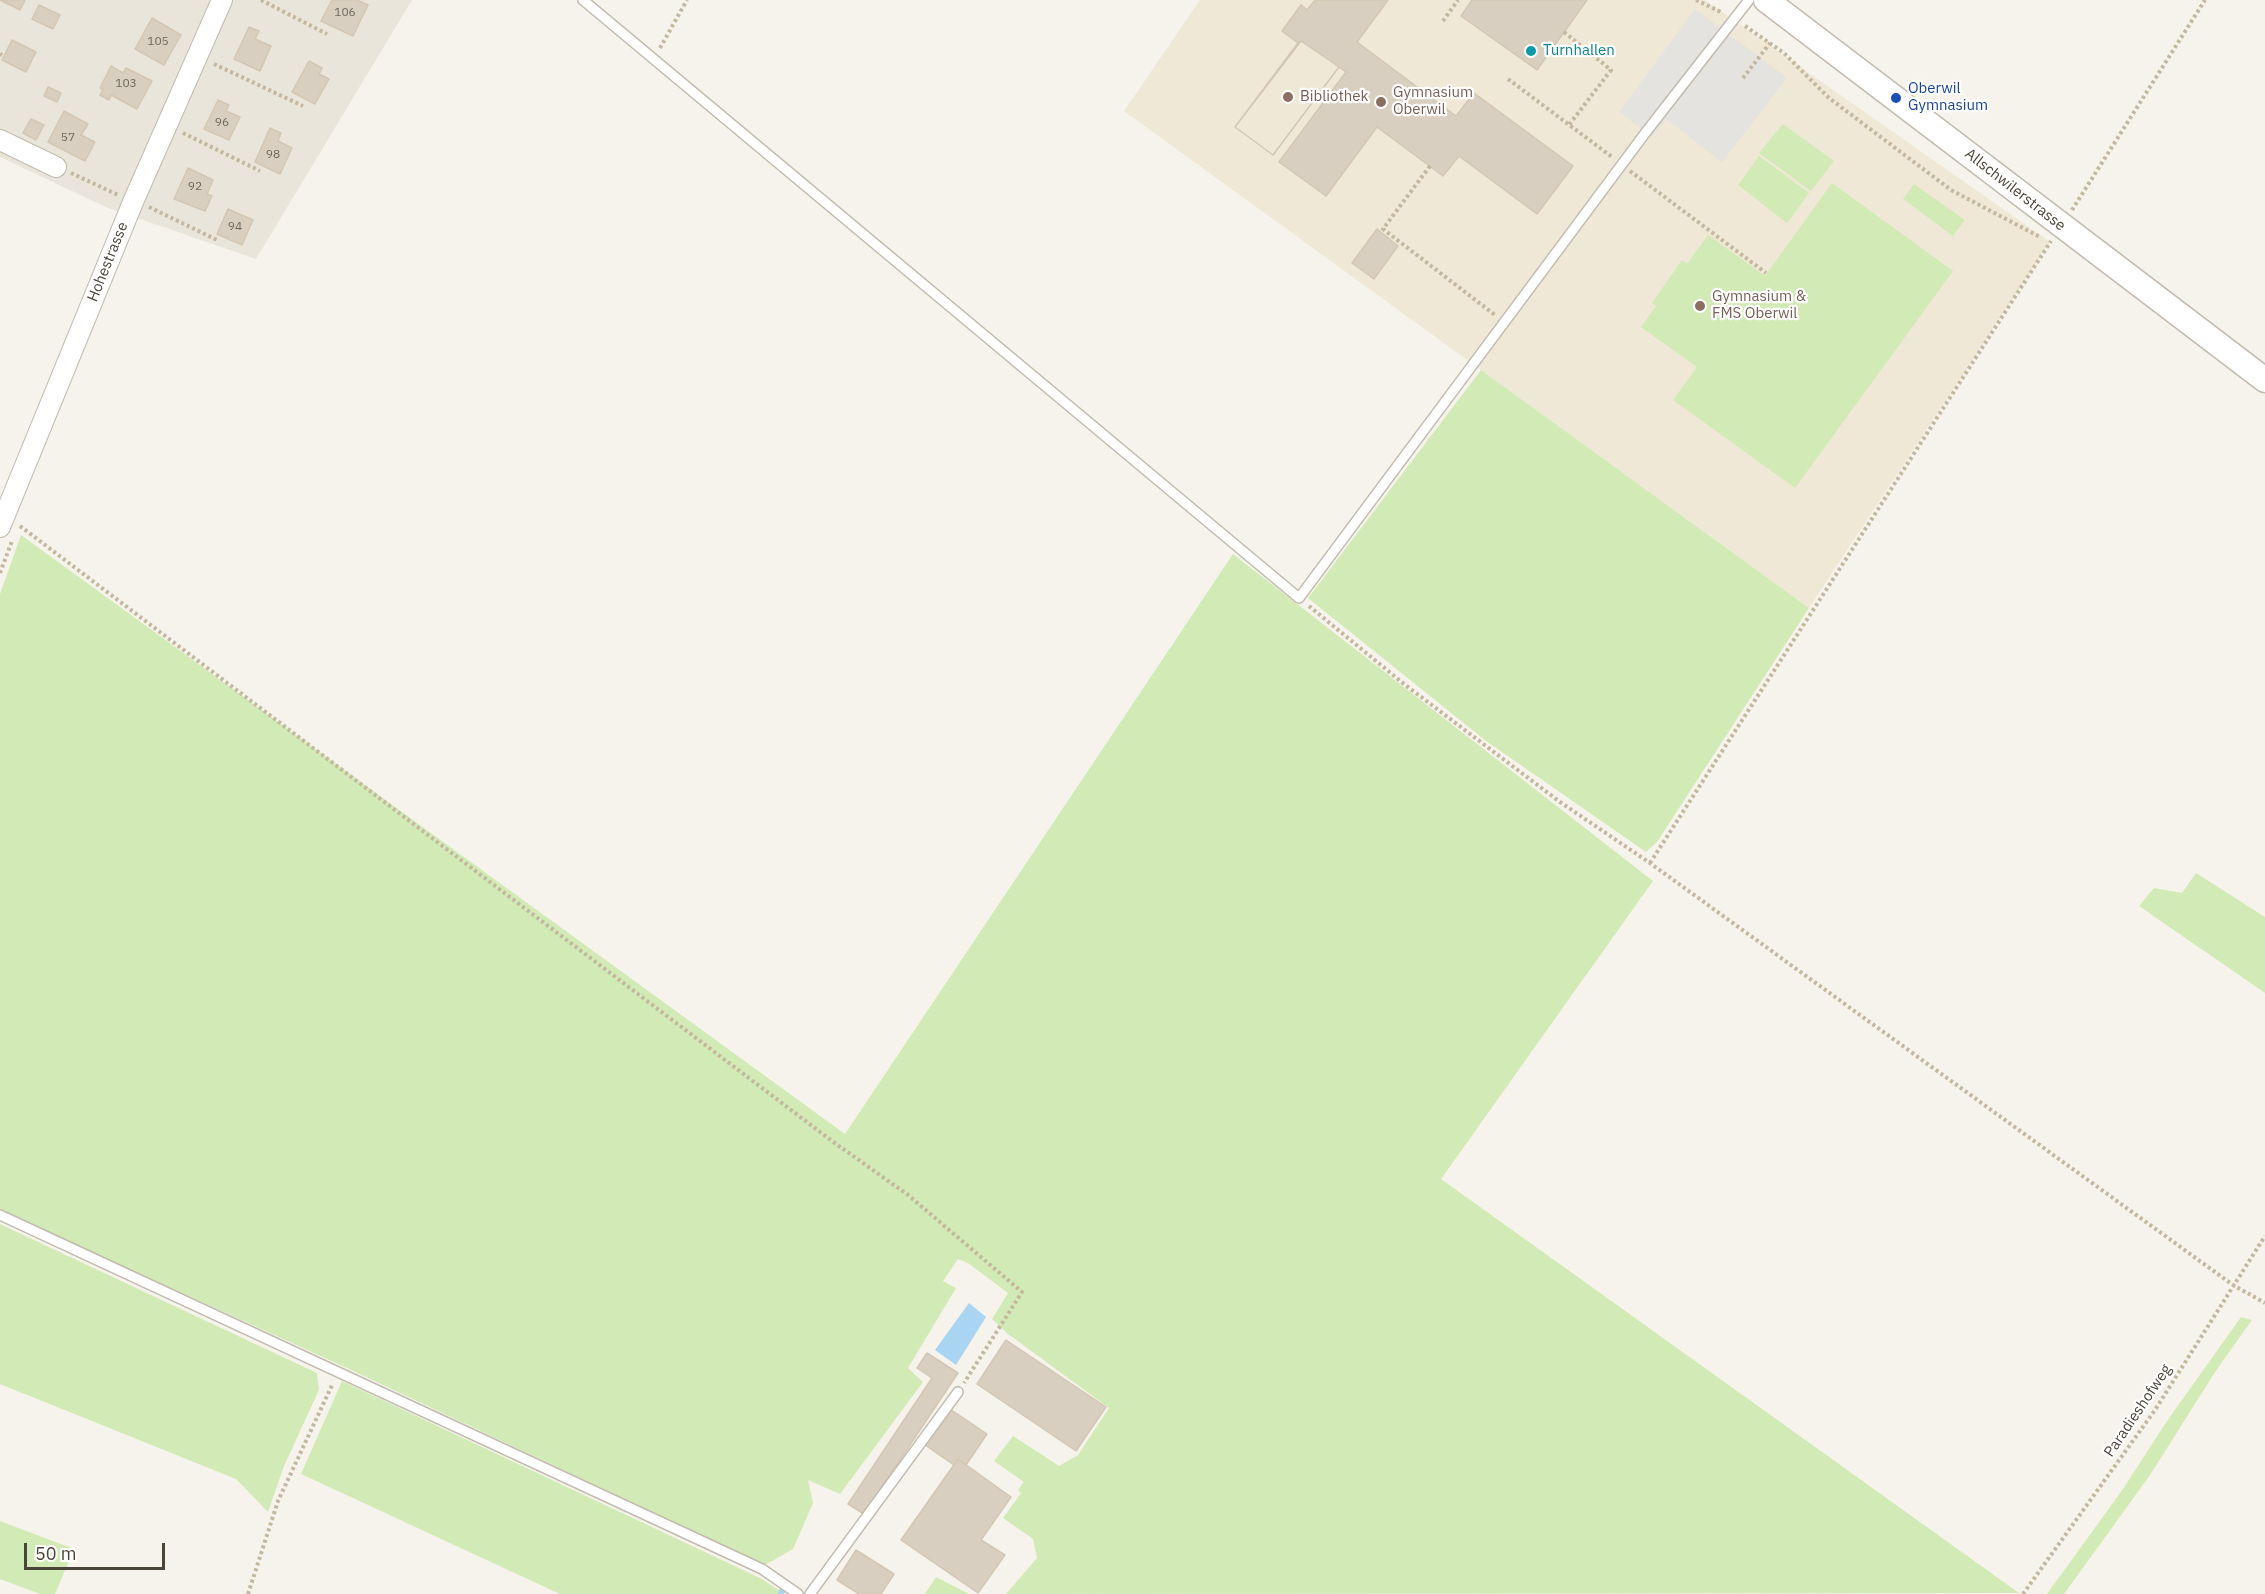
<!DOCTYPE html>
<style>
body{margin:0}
#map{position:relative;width:2265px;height:1594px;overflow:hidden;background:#f6f3ec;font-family:"IBM Plex Sans",sans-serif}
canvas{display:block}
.scale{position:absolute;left:24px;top:1543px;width:141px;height:27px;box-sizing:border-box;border:3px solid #4b4439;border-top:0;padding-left:8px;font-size:18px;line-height:21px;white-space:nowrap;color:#4b4439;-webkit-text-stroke:4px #fff;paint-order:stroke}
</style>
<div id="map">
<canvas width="2265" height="1594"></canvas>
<div class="scale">50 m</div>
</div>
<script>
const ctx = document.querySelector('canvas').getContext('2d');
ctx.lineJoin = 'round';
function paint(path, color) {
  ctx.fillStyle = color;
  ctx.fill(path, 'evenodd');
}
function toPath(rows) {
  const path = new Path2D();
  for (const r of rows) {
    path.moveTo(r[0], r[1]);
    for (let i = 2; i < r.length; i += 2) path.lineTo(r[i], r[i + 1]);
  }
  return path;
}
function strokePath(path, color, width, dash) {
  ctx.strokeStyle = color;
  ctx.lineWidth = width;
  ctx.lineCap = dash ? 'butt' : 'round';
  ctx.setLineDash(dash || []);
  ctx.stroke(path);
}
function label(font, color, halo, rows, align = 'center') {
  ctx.font = font + ' "IBM Plex Sans",sans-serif';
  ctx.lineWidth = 4.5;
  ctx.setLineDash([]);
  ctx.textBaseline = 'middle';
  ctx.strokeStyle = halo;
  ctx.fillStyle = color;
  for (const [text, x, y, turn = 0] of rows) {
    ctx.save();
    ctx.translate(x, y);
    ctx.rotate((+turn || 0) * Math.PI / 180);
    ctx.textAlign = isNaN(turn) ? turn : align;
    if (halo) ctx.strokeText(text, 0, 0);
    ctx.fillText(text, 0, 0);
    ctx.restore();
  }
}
paint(toPath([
 [0,0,412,0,256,259,108,208,0,157]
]), '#eae5da');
paint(toPath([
 [1200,0,1705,0,2050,242,1809,608,1124,111]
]), '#efe8d6');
paint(toPath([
 [1783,124,1834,161,1811,191,1759,153],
 [1759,156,1809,193,1787,223,1738,185],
 [1832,183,1953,271,1795,488,1673,400,1697,367,1641,327,1656,306,1652,303,1682,260,1687,264,1708,235,1765,276],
 [1914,184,1965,220,1953,236,1903,199],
 [1481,370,1809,608,1657,842,1646,852,1486,741,1308,598],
 [21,535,845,1134,1233,554,1653,881,1441,1179,2019,1593,1006,1594,1037,1558,1033,1539,1003,1518,1021,1493,1018,1490,1024,1482,994,1461,1013,1436,1059,1466,1078,1455,1109,1408,1008,1334,992,1319,1008,1293,968,1263,958,1259,943,1281,956,1288,908,1368,923,1382,840,1494,808,1480,813,1503,793,1549,765,1565,347,1368,0,1210,0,594],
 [2196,873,2265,917,2265,993,2139,906,2154,888,2182,893],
 [0,1224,317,1373,319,1390,284,1466,268,1512,236,1479,0,1384],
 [2241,1317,2252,1320,2217,1369,2150,1475,2064,1594,2047,1594,2123,1489,2165,1424],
 [342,1381,760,1578,785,1594,560,1594,301,1474],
 [0,1521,74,1549,55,1594,40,1594,0,1579],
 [936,1577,969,1594,925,1594]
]), '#d2eab5');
paint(toPath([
 [1695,9,1787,78,1722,162,1666,119,1652,137,1619,112]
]), '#e5e3e0');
paint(toPath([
 [969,1303,986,1317,956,1365,935,1350]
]), '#a9d4f2');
strokePath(toPath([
 [781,1594,782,1591]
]), '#a9d4f2', 6);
const building = toPath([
 [0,0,25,0,20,10,0,0],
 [332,0,357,0,368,5,353,36,321,21,332,0],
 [1315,0,1388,0,1357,42,1456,116,1474,93,1573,166,1537,214,1459,156,1443,176,1377,127,1326,196,1279,162,1346,72,1339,67,1273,155,1235,127,1298,43,1282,31,1301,5,1307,10,1315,0],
 [1472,0,1587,0,1537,70,1461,16,1472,0],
 [39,5,60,15,53,29,32,19,39,5],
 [152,18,181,35,164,65,135,49,152,18],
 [249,27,259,31,255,39,271,46,260,71,234,59,249,27],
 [12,40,36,52,26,72,2,60,12,40],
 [1301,41,1339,67,1273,155,1235,127,1301,41],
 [309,61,322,68,319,74,329,79,315,104,292,92,309,61],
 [111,66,123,73,126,68,152,81,137,109,111,95,109,100,100,95,103,89,100,88,111,66],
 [48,87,61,93,57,102,44,96,48,87],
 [218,100,229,105,226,111,240,117,229,140,204,129,218,100],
 [64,111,88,124,81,135,95,142,85,161,48,142,64,111],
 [31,119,44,125,36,140,23,133,31,119],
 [270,128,281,133,278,141,292,148,280,174,255,162,270,128],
 [188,168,213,180,207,194,212,196,205,211,174,199,188,168],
 [228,209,253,220,242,245,217,234,228,209],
 [1377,229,1398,246,1374,279,1352,263,1377,229],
 [1006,1340,1106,1407,1076,1451,977,1384,1006,1340],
 [927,1353,958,1373,864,1514,848,1504,932,1378,917,1368,927,1353],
 [950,1409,987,1434,966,1465,958,1459,954,1465,925,1445,950,1409],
 [958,1459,1011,1497,981,1540,1005,1555,978,1593,901,1540,958,1459],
 [856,1550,894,1574,881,1594,859,1594,837,1580,856,1550]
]);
paint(building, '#d8cfc1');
strokePath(building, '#d3c7b4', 1.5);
const service = toPath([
 [583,0,1299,598,1646,132,1749,0],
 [0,1215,762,1569,798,1594],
 [810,1594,958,1392]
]);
const minor = toPath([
 [0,140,56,167],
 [0,527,133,202,222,0]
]);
const tertiary = toPath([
 [1766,0,2265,380]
]);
strokePath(service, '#c2bbae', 12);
strokePath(minor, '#c2bbae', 22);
strokePath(tertiary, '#c2bbae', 27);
strokePath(toPath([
 [261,0,327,34],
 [1696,0,1723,13],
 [1443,21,1458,0],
 [1745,26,1784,53,1829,98,1951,190,2040,237],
 [1564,32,1611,70,1569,125],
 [660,48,687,0],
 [0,54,2,55],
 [214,64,303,106],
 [1743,78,1770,43],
 [1508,79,1612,157],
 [183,133,260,171],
 [1430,166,1383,229,1495,315],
 [1630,171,1766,273],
 [71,173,118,195],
 [149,207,217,240],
 [2072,210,2205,0],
 [20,526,832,1141,908,1195,1022,1292,964,1383],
 [0,573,12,541],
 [1309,606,1404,684,1560,802,1650,863,2233,1285,2265,1303],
 [1650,863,2051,241],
 [248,1594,278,1501,333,1383],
 [2023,1594,2155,1410,2265,1236]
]), '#c4b79f', 4, [3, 3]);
strokePath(service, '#fff', 9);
strokePath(minor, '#fff', 20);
strokePath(tertiary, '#fff', 24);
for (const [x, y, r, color] of [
 [1531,51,6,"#0f9aa8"],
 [1288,97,6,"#8d6e63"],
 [1896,98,6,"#1a4fb4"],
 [1381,102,6,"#8d6e63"],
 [1700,306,6,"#8d6e63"]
]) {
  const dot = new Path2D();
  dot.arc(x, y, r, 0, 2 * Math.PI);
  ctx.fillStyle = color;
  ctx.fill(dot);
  strokePath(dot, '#fff', 2);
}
label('12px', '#6e675b', null, [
 ["106",345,13],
 ["105",158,42],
 ["103",126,84],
 ["96",222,123],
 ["57",68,138],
 ["98",273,155],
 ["92",195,187],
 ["94",235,227]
]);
label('15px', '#0d838f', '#fff', [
 ["Turnhallen",1543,51]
], 'left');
label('15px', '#164399', '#fff', [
 ["Oberwil",1908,89],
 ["Gymnasium",1908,106]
], 'left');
label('15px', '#785e54', '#fff', [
 ["Gymnasium",1393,93],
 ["Oberwil",1393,110],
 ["Bibliothek",1300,97],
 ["Gymnasium &",1712,297],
 ["FMS Oberwil",1712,314]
], 'left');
label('15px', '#4b4439', '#fff', [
 ["Allschwilerstrasse",2015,190,38],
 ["Hohestrasse",108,262,-68],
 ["Paradieshofweg",2138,1411,-56]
]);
</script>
